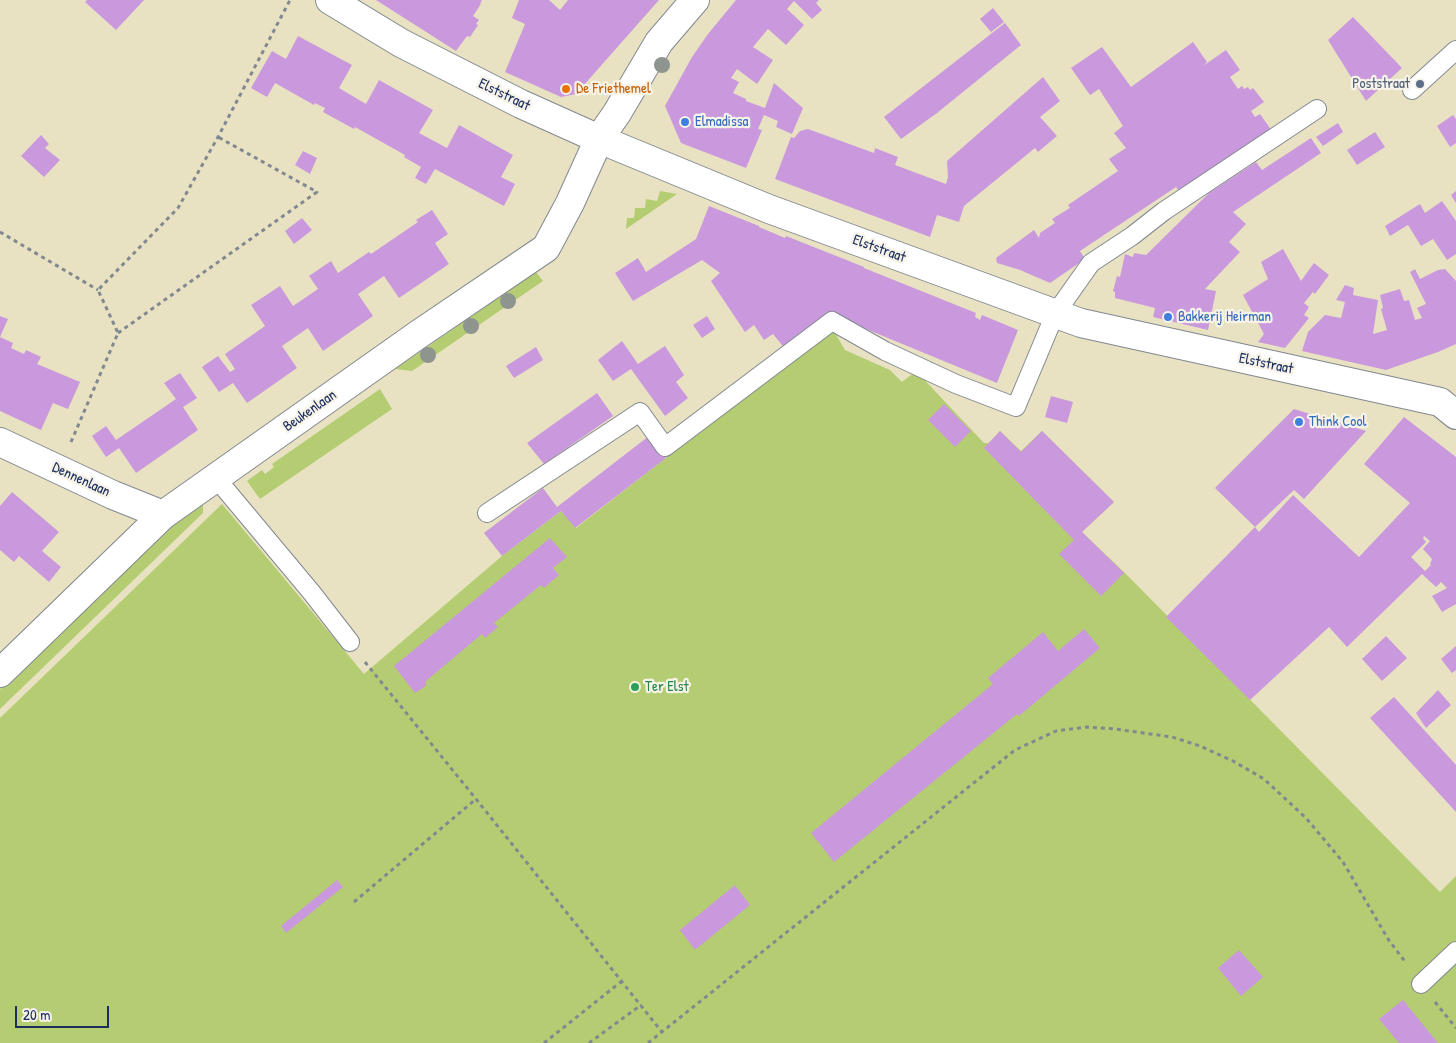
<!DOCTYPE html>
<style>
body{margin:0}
#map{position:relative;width:1456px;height:1043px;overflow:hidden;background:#e8e2c2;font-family:"Patrick Hand",sans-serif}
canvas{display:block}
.scale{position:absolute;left:15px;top:1006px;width:94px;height:22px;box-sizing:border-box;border:2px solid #1b2f5e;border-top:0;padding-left:6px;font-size:15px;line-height:18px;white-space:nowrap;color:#1b2f5e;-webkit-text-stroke:4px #f7f3e8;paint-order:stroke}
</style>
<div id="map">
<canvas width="1456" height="1043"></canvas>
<div class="scale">20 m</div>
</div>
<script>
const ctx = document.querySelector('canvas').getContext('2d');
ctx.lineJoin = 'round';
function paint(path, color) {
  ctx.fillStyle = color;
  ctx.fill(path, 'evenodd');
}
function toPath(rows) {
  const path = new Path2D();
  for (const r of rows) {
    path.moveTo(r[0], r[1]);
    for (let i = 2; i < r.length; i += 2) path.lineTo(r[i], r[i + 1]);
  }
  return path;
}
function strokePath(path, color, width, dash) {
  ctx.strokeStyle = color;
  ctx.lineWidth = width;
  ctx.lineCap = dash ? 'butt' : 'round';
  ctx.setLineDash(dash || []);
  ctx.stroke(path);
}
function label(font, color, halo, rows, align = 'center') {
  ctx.font = font + ' "Patrick Hand",sans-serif';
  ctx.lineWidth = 4.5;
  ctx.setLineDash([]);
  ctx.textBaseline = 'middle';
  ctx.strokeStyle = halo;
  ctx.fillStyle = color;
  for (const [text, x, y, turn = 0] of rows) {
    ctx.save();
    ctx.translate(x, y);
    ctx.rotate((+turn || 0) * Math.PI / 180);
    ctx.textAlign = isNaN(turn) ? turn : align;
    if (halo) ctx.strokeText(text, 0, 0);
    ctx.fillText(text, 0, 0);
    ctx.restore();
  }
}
paint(toPath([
 [660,191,677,194,626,229,627,218,634,218,635,208,645,208,646,199,657,201],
 [536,272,543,281,412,371,395,369],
 [832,328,845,350,890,370,902,382,916,371,984,443,989,443,1000,431,1021,451,1042,431,1114,502,1082,532,1125,573,1440,892,1456,876,1456,1043,0,1043,0,718,222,504,364,674,502,556,561,511,576,528],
 [380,389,392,409,260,499,247,481,262,470,265,474,274,467,272,464],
 [203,502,203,513,0,709,0,689,177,519]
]), '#b5cd72');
paint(toPath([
 [87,0,144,0,116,30,85,2],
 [376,0,482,0,480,4,481,4,473,16,479,20,476,24,478,25,470,37,467,36,456,51],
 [519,0,549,0,560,10,568,0,659,0,576,94,561,97,505,72,525,24,512,18],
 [736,0,819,0,816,3,822,10,812,19,794,1,787,9,804,25,786,45,768,29,753,47,773,60,757,84,737,69,731,78,739,82,733,93,746,99,746,101,765,108,774,83,803,108,792,134,776,127,778,121,764,115,758,129,762,130,746,168,681,143,665,106,692,57,708,34],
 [993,8,1004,22,991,32,980,19],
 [1353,17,1402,68,1366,101,1328,40],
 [1005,23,1021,45,937,113,901,139,884,117],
 [298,36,352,65,339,88,366,104,379,80,433,110,419,133,447,148,459,125,513,155,501,177,515,184,504,206,435,169,426,184,415,178,421,167,404,157,405,155,355,127,354,129,323,112,325,108,315,103,314,105,275,83,267,97,251,88,272,51,286,59],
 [1193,42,1207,62,1203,66,1226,50,1240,70,1230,77,1238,89,1242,86,1244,89,1248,87,1250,90,1253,88,1264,102,1251,111,1255,117,1260,114,1272,131,1182,195,1176,187,1080,251,1085,259,1050,283,1020,270,997,263,996,258,1034,230,1039,238,1040,233,1055,223,1052,219,1070,208,1068,205,1118,171,1109,159,1126,148,1114,133,1123,126,1099,89,1090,95,1071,68,1102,47,1131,87],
 [1043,77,1060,101,1040,117,1057,136,1038,152,1035,148,964,206,959,222,937,215,930,237,775,179,791,137,794,138,800,131,808,129,874,153,875,148,898,157,895,165,946,184,948,177,947,161],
 [1453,115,1456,119,1456,143,1450,147,1437,126],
 [1338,123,1343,132,1323,146,1316,137],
 [1375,132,1385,147,1357,165,1347,150],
 [41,135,49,144,45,148,60,160,44,177,21,156],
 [1311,138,1321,153,1233,212,1246,224,1229,242,1240,252,1205,289,1216,291,1208,330,1153,317,1155,308,1115,298,1115,292,1113,291,1117,276,1120,277,1125,254,1133,257,1134,253,1146,255,1209,193,1256,162,1262,170],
 [303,151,317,158,310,174,295,165],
 [1456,191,1456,203,1451,195],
 [1442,201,1456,221,1456,254,1447,260,1433,239,1421,246,1408,225,1390,236,1385,226,1420,204,1425,213],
 [709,206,759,226,759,227,785,238,786,236,844,259,864,267,864,268,976,313,975,317,980,320,982,315,1018,330,997,383,832,315,786,350,773,334,764,340,754,325,745,332,711,281,720,273,702,260,633,301,615,273,638,258,646,272,696,239],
 [432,210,448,234,435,243,449,264,399,298,384,276,358,294,373,316,323,351,308,328,282,346,297,368,247,403,233,383,219,392,202,367,218,356,230,372,235,369,225,354,265,326,251,305,280,286,293,306,318,289,309,276,331,261,338,273,369,252,371,254,418,222,416,220],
 [302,218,312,230,294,244,285,231],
 [1283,249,1301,281,1314,263,1329,275,1315,294,1313,292,1304,303,1309,307,1304,315,1309,318,1285,348,1258,342,1264,334,1243,295,1268,279,1261,262],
 [1415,269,1420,279,1438,270,1445,269,1456,281,1456,344,1438,352,1386,370,1302,351,1308,332,1325,315,1341,318,1345,302,1336,300,1345,285,1354,288,1353,295,1378,300,1373,334,1387,330,1381,309,1383,308,1380,295,1400,289,1404,301,1409,300,1415,320,1422,318,1417,308,1426,304,1410,272],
 [0,316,8,319,0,337,13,343,11,348,24,354,26,350,41,357,37,364,80,382,68,409,53,403,41,430,0,411],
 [707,316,715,329,702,338,693,325],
 [622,341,638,364,665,346,684,375,676,382,688,398,665,416,631,369,613,381,598,360],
 [536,347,543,360,514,378,506,366],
 [180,373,197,398,183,407,198,430,136,473,119,448,106,457,92,436,106,426,116,440,176,399,164,383],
 [597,393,613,416,544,464,527,443],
 [1051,396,1073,402,1067,423,1045,417],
 [944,404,971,431,955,447,928,420],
 [1294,409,1366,431,1304,499,1294,490,1255,527,1215,488],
 [1404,417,1456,457,1456,604,1442,612,1432,596,1447,588,1441,582,1436,587,1422,574,1347,647,1329,627,1250,700,1166,617,1255,527,1259,532,1293,495,1359,557,1410,503,1364,464],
 [1424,536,1430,541,1423,549,1432,559,1430,564,1431,565,1425,571,1411,557,1426,542,1423,538],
 [1000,431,1021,452,1042,431,1114,502,1082,532,1124,573,1101,596,1059,554,1074,540,984,448],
 [649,436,666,458,575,528,561,511,502,556,484,533,543,488,557,507],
 [12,492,59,532,42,551,61,567,49,582,19,556,14,562,0,550,0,506],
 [550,538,567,557,553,568,559,575,544,588,541,585,494,623,498,627,485,638,482,634,426,681,426,686,415,693,394,666],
 [1084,629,1100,648,1019,716,1017,714,834,862,811,833,993,684,988,678,1043,632,1058,651],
 [1386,636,1407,658,1382,681,1362,659],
 [1456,646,1456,670,1452,673,1441,659],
 [1438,690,1451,705,1426,728,1416,713],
 [1394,697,1456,765,1456,812,1370,718],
 [337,880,343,887,286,933,281,926],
 [735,885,750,905,695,950,680,930],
 [1239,950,1263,977,1241,996,1218,968],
 [1403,1000,1438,1043,1399,1043,1379,1019]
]), '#ca99dd');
const lane = toPath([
 [1412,90,1456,50],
 [216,478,312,593,350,642],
 [487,513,640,412,665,447,832,321,885,351,956,384,1016,407,1055,314,1091,263,1132,236,1164,211,1317,109],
 [1421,984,1456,951]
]);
const street = toPath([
 [330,0,401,43,521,104,599,139,769,209,1081,323,1440,402,1456,415],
 [0,442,113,495,163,515],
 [0,673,163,515,419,334,546,248,570,203,599,139,617,113,659,42,695,0]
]);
strokePath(lane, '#828890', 20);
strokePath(street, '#828890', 30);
strokePath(toPath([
 [0,232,98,290],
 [118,333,317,192,218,137],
 [71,442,118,333,98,290,178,208,218,137,290,0],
 [365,662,476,799,662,1032],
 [354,902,476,799],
 [1435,1002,1456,1028],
 [544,1043,622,981],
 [589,1043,641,1005],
 [648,1043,1015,750,1056,731,1087,727,1115,729,1172,737,1200,746,1233,761,1264,779,1306,818,1343,862,1388,939,1406,963]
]), '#828890', 3, [4, 4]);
strokePath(lane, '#fff', 18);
strokePath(street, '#fff', 28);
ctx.fillStyle = '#8d958e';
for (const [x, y] of [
 [662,65],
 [508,301],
 [471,326],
 [428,355]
]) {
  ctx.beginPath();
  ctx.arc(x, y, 8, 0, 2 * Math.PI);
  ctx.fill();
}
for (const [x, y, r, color] of [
 [1420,84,5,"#5c6f8a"],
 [566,89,5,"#e8710a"],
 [685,122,5,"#3f7fe0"],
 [1168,317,5,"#3f7fe0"],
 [1299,422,5,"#3f7fe0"],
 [635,687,5,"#2e9e5b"]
]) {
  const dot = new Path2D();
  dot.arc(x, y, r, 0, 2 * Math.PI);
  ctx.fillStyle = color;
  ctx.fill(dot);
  strokePath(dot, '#f7f3e8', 2);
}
label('15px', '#4e5e75', '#f7f3e8', [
 ["Poststraat",1410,84]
], 'right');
label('15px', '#c56008', '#f7f3e8', [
 ["De Friethemel",576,89]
], 'left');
label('15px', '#1b2f5e', '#f7f3e8', [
 ["Elststraat",504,95,26],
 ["Elststraat",879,249,20],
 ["Elststraat",1266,364,12],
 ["Beukenlaan",310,411,-35],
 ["Dennenlaan",81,480,25]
]);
label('15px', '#366cbe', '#f7f3e8', [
 ["Elmadissa",695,122],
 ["Bakkerij Heirman",1178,317],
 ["Think Cool",1309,422]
], 'left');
label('15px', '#27864d', '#f7f3e8', [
 ["Ter Elst",645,687]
], 'left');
</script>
